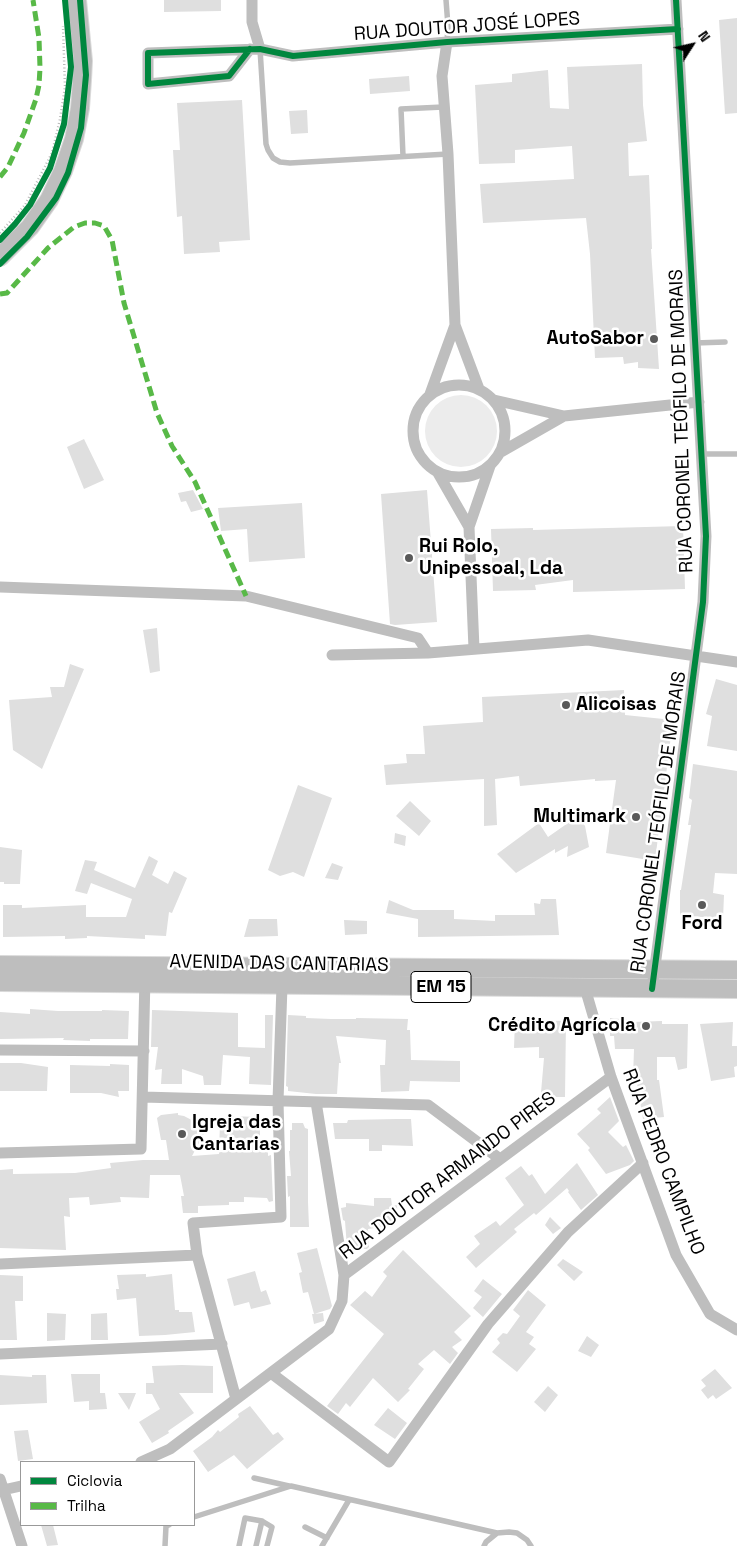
<!DOCTYPE html>
<meta charset="utf-8">
<style>
body{margin:0}
#map{position:relative;width:737px;height:1546px;overflow:hidden;background:#fff;font-family:"Space Grotesk",sans-serif}
canvas{display:block}
.legend{position:absolute;left:20px;top:1461px;width:175px;height:65px;box-sizing:border-box;background:#fff;border:1px solid #999;margin:0;padding:6px 9px;list-style:none;font-size:15px;color:#000}
.legend li{display:flex;align-items:center;gap:10px;height:25px}
.legend b{width:25px;border:1px solid #999}
.north{position:absolute;left:667px;top:20px;width:50px;height:50px;-webkit-text-stroke:4px #fff;paint-order:stroke;rotate:55deg;font-size:14px;font-weight:700;line-height:20px;text-align:center;color:#000}
.north::after{content:'';display:block;margin:auto;width:18px;height:22px;background:#000;clip-path:polygon(50% 0,100% 100%,50% 72%,0 100%)}
</style>
<div id="map">
<canvas width="737" height="1546"></canvas>
<ul class="legend">
<li><b style="height:6px;background:#00873e"></b>Ciclovia</li>
<li><b style="height:6px;background:#58b947"></b>Trilha</li>
</ul>
<div class="north">N</div>
</div>
<script>
const g = document.querySelector('canvas').getContext('2d');
g.lineJoin = 'round';
function fill(path, color) { g.fillStyle = color; g.fill(path, 'evenodd'); }
const toPath = rows => new Path2D(rows.map(r => 'M' + r).join(''));
function trace(path, color, width, dash) { g.strokeStyle = color; g.lineWidth = width; g.lineCap = dash ? 'butt' : 'round'; g.setLineDash(dash || []); g.stroke(path); }
function label(font, color, halo, rows, align = 'center') {
  g.font = font + ' "Space Grotesk",sans-serif'; g.lineWidth = 5; g.setLineDash([]); g.textBaseline = 'middle'; g.strokeStyle = halo; g.fillStyle = color; for (const [text, x, y, turn = 0] of rows) {
    g.save(); g.translate(x, y); g.rotate((+turn || 0) * Math.PI / 180); g.textAlign = isNaN(turn) ? turn : align; if (halo) g.strokeText(text, 0, 0); g.fillText(text, 0, 0); g.restore();
  }
}
const green = toPath([
 '425 431a36 36 0 1 1 72 0a36 36 0 1 1-72 0Z',
 [424,975,570,976,570,978,537,981,424,980]
]);
const building = toPath([
 [164,0,221,0,221,11,164,12],
 [737,18,737,113,725,114,719,20],
 [642,64,643,105,647,141,628,143,629,176,649,175,652,249,651,249,659,369,638,368,638,362,624,364,623,357,595,358,590,254,586,218,483,223,480,184,574,179,572,146,515,150,515,163,479,164,475,85,512,82,512,74,548,70,550,108,569,109,567,67],
 [409,76,410,91,370,94,369,79],
 [242,100,250,240,219,242,220,252,184,254,182,216,177,217,173,150,180,150,177,103],
 [307,110,308,133,291,134,289,111],
 [84,439,104,480,84,489,67,447],
 [193,490,203,509,191,512,186,501,181,502,178,493],
 [427,490,437,622,395,625,390,624,381,494],
 [302,503,305,558,249,562,247,529,221,531,218,508],
 [683,526,685,589,573,592,573,580,535,585,536,590,493,591,491,529,533,528,533,530],
 [157,628,160,671,150,673,143,630],
 [70,664,84,669,42,769,13,750,9,700,52,697,50,687,64,687],
 [716,679,737,685,737,751,707,746,712,716,706,714],
 [624,690,625,715,673,720,655,861,606,853,616,780,595,781,595,779,520,786,519,776,495,779,497,825,484,826,484,779,386,785,384,765,407,763,406,754,425,754,423,726,483,722,482,697],
 [693,764,737,771,737,874,715,873,713,893,724,895,723,919,680,915,680,890,681,890,691,825,688,825,692,800,689,798],
 [298,785,332,798,304,877,293,872,280,876,268,870],
 [410,801,431,821,419,836,396,816],
 [578,816,585,826,589,847,567,857,568,846,555,853,555,849,516,873,497,854,539,823,548,837],
 [395,833,406,836,405,846,394,843],
 [0,847,22,850,20,884,4,884,4,882,0,882],
 [149,856,158,861,152,875,168,884,174,871,187,878,172,913,169,912,166,936,145,935,145,939,87,936,87,938,65,939,65,936,3,937,3,905,22,905,22,908,86,905,86,917,126,917,132,899,91,883,87,894,75,891,85,860,97,862,94,870,135,888],
 [332,863,343,867,338,880,325,878],
 [541,899,556,899,559,935,418,937,418,919,386,913,389,900,413,910,454,910,454,919,495,921,495,915,535,915,534,903,540,904],
 [249,919,277,919,278,936,244,937],
 [344,920,367,921,367,934,345,935],
 [30,1009,58,1011,102,1011,102,1010,129,1011,128,1039,90,1039,90,1041,63,1040,64,1038,0,1039,0,1012,30,1014],
 [152,1010,238,1013,238,1047,265,1048,265,1015,273,1015,271,1085,249,1084,250,1057,223,1055,221,1085,204,1085,203,1076,182,1069,182,1084,161,1084,162,1069,155,1070,158,1047,151,1047],
 [288,1015,306,1016,306,1018,331,1019,356,1019,356,1018,408,1019,407,1030,410,1030,411,1060,460,1061,460,1082,410,1081,409,1091,381,1092,380,1065,385,1065,386,1040,336,1036,341,1063,339,1063,337,1094,316,1094,288,1091,288,1087,286,1086],
 [610,1018,632,1020,632,1022,662,1021,662,1024,688,1024,687,1068,678,1070,675,1057,657,1057,657,1080,659,1080,664,1117,643,1119,636,1078,633,1078,634,1049,615,1049,614,1036,610,1036],
 [515,1020,566,1021,565,1097,553,1097,553,1105,540,1104,544,1058,539,1058,539,1047,514,1048],
 [733,1022,732,1046,737,1046,737,1066,734,1067,735,1077,711,1081,700,1024],
 [0,1063,21,1063,48,1067,47,1091,0,1091],
 [110,1064,129,1065,129,1091,118,1091,119,1097,101,1093,70,1093,70,1065,110,1066],
 [610,1097,619,1121,608,1132,623,1147,626,1145,634,1161,630,1165,606,1174,588,1150,590,1148,577,1134,601,1113,597,1109],
 [178,1113,178,1115,184,1116,207,1128,192,1156,219,1154,220,1122,227,1122,227,1116,260,1117,260,1150,268,1149,268,1156,271,1155,273,1201,269,1202,267,1198,244,1197,244,1202,229,1202,229,1205,198,1206,198,1213,183,1213,181,1196,184,1196,180,1175,150,1175,149,1198,120,1197,121,1202,90,1205,89,1197,69,1198,70,1217,64,1216,66,1250,0,1248,0,1170,13,1169,13,1174,75,1173,111,1168,110,1163,143,1160,169,1160,166,1140,161,1140,157,1118,161,1115],
 [397,1119,411,1119,413,1146,382,1145,382,1151,369,1151,369,1139,335,1139,333,1123,347,1123,348,1120],
 [292,1123,303,1123,305,1128,308,1129,308,1202,309,1227,290,1227,290,1196,288,1197,287,1176,291,1176,289,1151,290,1151,290,1130,292,1130],
 [577,1163,598,1195,581,1210,568,1192,569,1191,567,1188,536,1215,534,1213,514,1229,517,1232,476,1268,466,1257,480,1244,474,1236,496,1221,500,1226,524,1205,505,1178,521,1166,529,1176,532,1174,545,1194],
 [374,1198,391,1198,392,1206,397,1205,398,1222,388,1223,388,1226,368,1229,369,1247,367,1249,347,1248,345,1221,343,1220,341,1208,346,1207,346,1203,374,1206],
 [550,1217,561,1228,553,1234,545,1225],
 [317,1248,332,1306,330,1309,314,1314,308,1292,303,1293,299,1273,302,1272,297,1253],
 [403,1250,471,1316,454,1332,462,1340,452,1347,458,1353,450,1364,434,1350,418,1364,424,1369,408,1389,410,1390,398,1402,373,1378,350,1407,346,1403,338,1414,327,1406,384,1334,350,1305,365,1291,372,1297,387,1276,383,1272],
 [563,1259,583,1272,574,1281,557,1265],
 [255,1271,261,1292,266,1290,271,1304,251,1309,249,1302,234,1306,227,1279],
 [146,1274,146,1277,172,1274,175,1310,179,1310,179,1312,192,1312,195,1332,165,1335,139,1336,136,1298,117,1300,116,1289,119,1289,117,1275],
 [0,1275,23,1276,23,1301,15,1301,17,1340,0,1340],
 [483,1279,502,1294,483,1317,473,1308,482,1297,474,1291],
 [528,1290,546,1305,526,1332,534,1337,529,1344,536,1349,517,1372,492,1352,500,1343,497,1339,503,1333,507,1334,520,1316,513,1310],
 [47,1313,66,1314,65,1340,47,1341],
 [107,1313,108,1340,91,1340,91,1314],
 [323,1313,324,1321,314,1324,312,1314],
 [587,1336,599,1345,591,1357,578,1351],
 [182,1365,213,1366,213,1393,179,1393,194,1413,168,1431,169,1433,152,1443,139,1422,160,1409,152,1394,146,1394,146,1383,154,1383,152,1366],
 [715,1369,732,1388,716,1399,713,1395,708,1399,701,1390,706,1386,701,1380],
 [71,1374,100,1374,100,1393,105,1393,107,1409,89,1410,89,1401,74,1402],
 [0,1375,32,1377,32,1375,46,1375,47,1403,0,1405],
 [548,1386,558,1395,545,1412,534,1402],
 [118,1393,136,1393,129,1410],
 [250,1406,273,1435,278,1432,284,1439,247,1469,234,1455,208,1472,193,1451,212,1437,218,1430,220,1432,239,1417,238,1414],
 [388,1408,407,1423,395,1439,374,1425],
 [28,1430,33,1459,18,1461,14,1431],
 [41,1525,53,1525,58,1545,47,1546]
]);
const path = toPath([
 [0,233,25,205,52,153,60,119,65,87,63,26]
]);
const service = toPath([
 [446,0,448,26,447,42],
 [260,49,266,144,268,150,273,158,280,162,290,163,448,154],
 [403,156,401,109,443,107],
 [695,343,725,342],
 [701,454,737,454],
 [254,1478,289,1486],
 [194,1517,291,1486,497,1533],
 [305,1527,327,1538],
 [165,1546,166,1526,169,1525],
 [239,1546,245,1518,262,1521,272,1527,267,1546],
 [256,1546,262,1521],
 [322,1546,349,1500],
 [484,1546,486,1542,497,1533,509,1532,517,1533,527,1540,531,1546]
]);
const minor = toPath([
 [252,0,252,22,260,49],
 [447,42,442,76,448,154,455,325,479,389],
 [250,49,229,76,148,84,148,53,260,49,293,56,447,42,678,29],
 '413 431a46 46 0 1 1 92 0a46 46 0 1 1-92 0Z',
 [430,394,455,325],
 [494,400,564,416,699,402],
 [501,452,564,416],
 [438,473,469,527],
 [0,587,246,596,418,638,428,653],
 [474,649,469,527,490,466],
 [332,655,428,653,588,640,737,662],
 [585,988,611,1077,676,1255,710,1314,737,1330],
 [652,989,703,602,706,536,676,0],
 [0,1050,144,1051],
 [143,1097,428,1105,500,1159],
 [316,1102,344,1275],
 [0,1153,141,1149,145,977],
 [0,1264,197,1255],
 [0,1354,222,1344],
 [271,1373,389,1462,488,1324,568,1232,643,1163],
 [236,1399,197,1255,193,1223,281,1217,278,1101,282,986],
 [141,1462,170,1449,329,1329,342,1301,344,1275,611,1077],
 [0,1479,22,1546],
 [3,1490,21,1486]
]);
const primary = toPath([
 [0,257,30,227,49,200,63,171,74,139,80,108,82,80,83,61,77,0],
 [0,965,737,970],
 [0,982,737,989]
]);
const quiet = toPath([
 [0,177,8,167,24,133,36,99,39,85,40,68,39,38,33,0],
 [0,294,7,293,48,248,74,227,85,223,95,223,104,226,112,240,124,303,157,413,172,446,195,482,246,596]
]);
const cycleway = toPath([
 [250,49,229,76,148,84,148,53,260,49,293,56,447,42,678,29],
 [0,240,15,224,30,205,50,168,64,124,71,67,65,0],
 [0,264,27,237,56,198,68,173,81,128,86,75,80,0],
 [652,989,703,602,706,536,676,0]
]);
const markers = [
 [654,339,5,"#595959"],
 [409,558,5,"#595959"],
 [566,705,5,"#595959"],
 [636,817,5,"#595959"],
 [702,905,5,"#595959"],
 [646,1026,5,"#595959"],
 [182,1134,5,"#595959"]
];
const shields = [
 [441,987,60]
];
const shieldNames = [
 ["EM 15",441,987]
];
const streetNames = [
 ["RUA DOUTOR JOSÉ LOPES",467,27,-4],
 ["RUA CORONEL TEÓFILO DE MORAIS",682,421,-92],
 ["RUA CORONEL TEÓFILO DE MORAIS",659,822,-82],
 ["AVENIDA DAS CANTARIAS",279,964,1],
 ["RUA PEDRO CAMPILHO",663,1162,69],
 ["RUA DOUTOR ARMANDO PIRES",448,1176,-37]
];
const poiNames = [
 ["AutoSabor",644,339],
 ["Rui Rolo,",419,547,"left"],
 ["Unipessoal, Lda",419,569,"left"],
 ["Alicoisas",576,705,"left"],
 ["Multimark",626,817],
 ["Ford",702,924,"center"],
 ["Crédito Agrícola",636,1026],
 ["Igreja das",192,1123,"left"],
 ["Cantarias",192,1145,"left"]
];
fill(green, '#ececec');
fill(building, '#dfdfdf');
trace(primary, '#dbdbdb', 20);
trace(path, '#b9b9b9', 2.5, [1, 2.5]);
trace(service, '#bebebe', 5.5);
trace(minor, '#bebebe', 11);
trace(primary, '#bebebe', 18);
trace(quiet, '#58b947', 5, [10, 5]);
trace(cycleway, '#00873e', 6);
for (const [x, y, r, color] of markers) { const dot = new Path2D(); dot.arc(x, y, r, 0, 2 * Math.PI); g.fillStyle = color; g.fill(dot); trace(dot, '#fff', 2); }
for (const [x, y, w] of shields) { const box = new Path2D(); box.roundRect(x - w / 2, y - 15.5, w, 31, 4); g.fillStyle = '#fff'; g.fill(box); trace(box, '#000', 1); }
label('bold 18px', '#000', null, shieldNames);
label('19px', '#000', '#fff', streetNames);
label('bold 19px', '#000', '#fff', poiNames, 'right');
</script>
